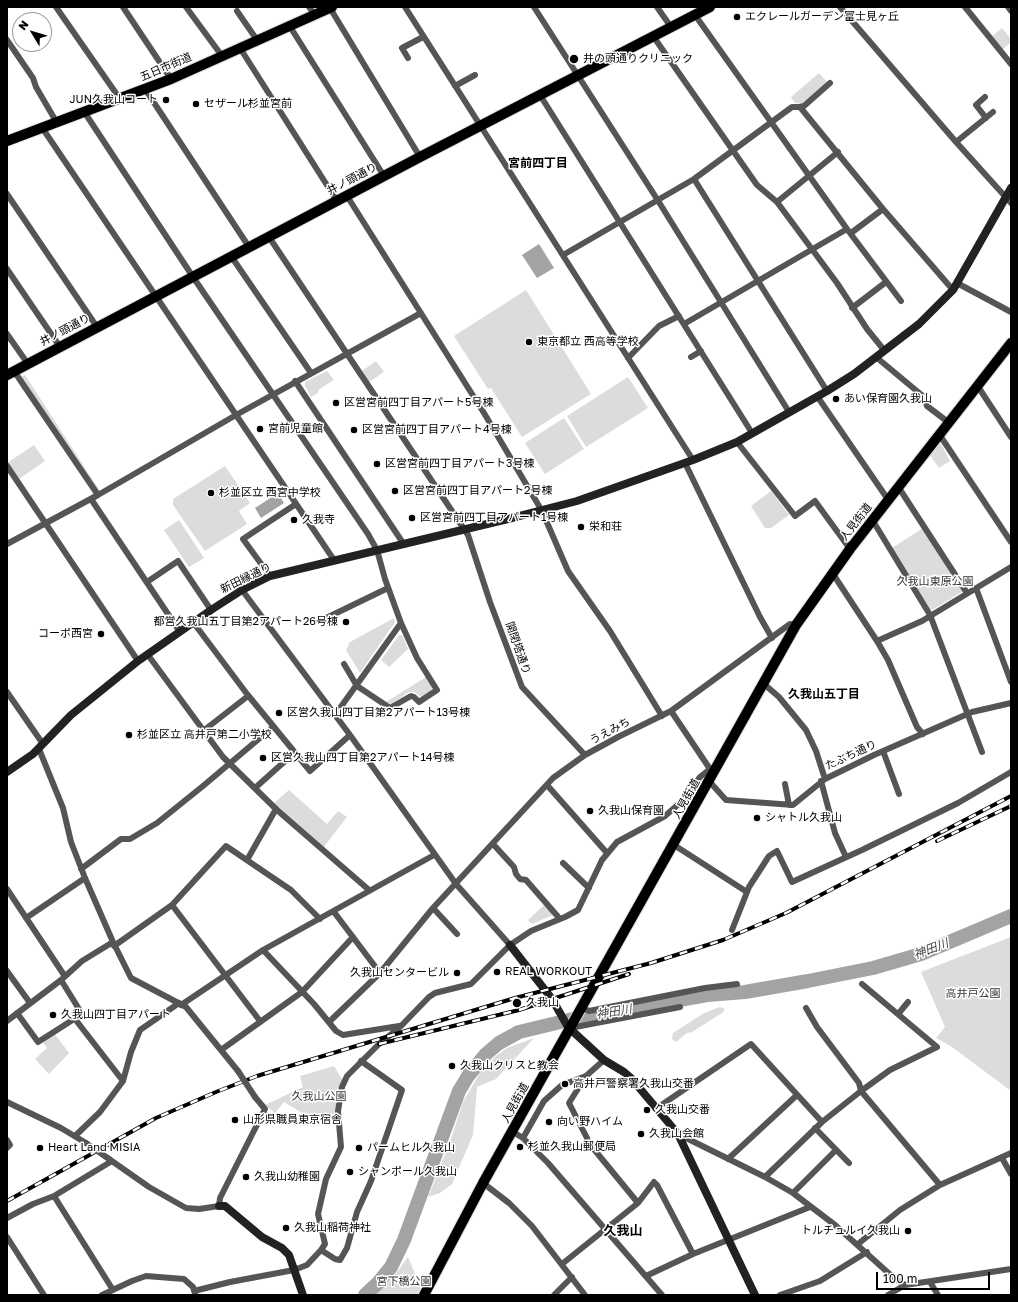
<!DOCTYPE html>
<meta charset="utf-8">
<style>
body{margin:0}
#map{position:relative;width:1018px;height:1302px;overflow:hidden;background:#fff;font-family:"Golos Text",sans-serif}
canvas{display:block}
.frame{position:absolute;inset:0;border:8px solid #000;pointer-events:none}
.north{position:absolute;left:12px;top:12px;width:40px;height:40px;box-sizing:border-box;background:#fff;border:1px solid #999;border-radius:50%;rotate:308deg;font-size:11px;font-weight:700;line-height:16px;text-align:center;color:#000}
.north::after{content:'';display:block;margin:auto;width:14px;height:18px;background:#000;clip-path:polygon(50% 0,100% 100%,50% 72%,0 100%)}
.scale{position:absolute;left:876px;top:1272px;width:114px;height:18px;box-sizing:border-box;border:2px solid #000;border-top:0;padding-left:5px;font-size:12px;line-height:14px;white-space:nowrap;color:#000;-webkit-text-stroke:3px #fff;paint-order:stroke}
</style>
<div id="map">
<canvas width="1018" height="1302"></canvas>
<div class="frame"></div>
<div class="north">N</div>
<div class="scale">100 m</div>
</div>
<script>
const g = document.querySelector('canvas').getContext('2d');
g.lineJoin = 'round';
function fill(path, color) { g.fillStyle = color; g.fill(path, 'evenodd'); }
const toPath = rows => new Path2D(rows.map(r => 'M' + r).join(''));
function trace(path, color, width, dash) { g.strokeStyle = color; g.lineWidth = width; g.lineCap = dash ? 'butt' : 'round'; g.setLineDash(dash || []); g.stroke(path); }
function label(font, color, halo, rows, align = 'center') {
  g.font = font + ' "Golos Text","Noto Sans JP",sans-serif'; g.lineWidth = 3; g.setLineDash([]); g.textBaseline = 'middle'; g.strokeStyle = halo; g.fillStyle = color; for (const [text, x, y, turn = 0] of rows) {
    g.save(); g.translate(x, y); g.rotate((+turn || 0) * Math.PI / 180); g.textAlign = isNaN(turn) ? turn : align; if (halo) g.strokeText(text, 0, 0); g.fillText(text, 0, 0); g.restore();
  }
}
const green = toPath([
 [1002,28,1011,39,1011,42,1002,50,991,37],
 [819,73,827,82,802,104,795,103,791,97],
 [526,290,591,394,522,437,491,388,488,389,454,336],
 [376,361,384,372,369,382,362,371],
 [327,371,334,380,318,390,319,392,311,397,305,386,305,382],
 [25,375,100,491,98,492,21,377],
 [628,377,648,408,586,447,567,416],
 [564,418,584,449,545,474,525,443],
 [937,443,941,444,950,461,939,468,929,454],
 [34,445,45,461,19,479,7,463],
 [225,466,250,503,239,511,247,524,205,551,173,505,173,499],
 [771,491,789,515,771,528,765,528,751,506],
 [179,520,204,558,189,567,164,530],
 [923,528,962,589,962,592,932,610,928,609,892,548],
 [394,618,395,622,360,673,346,650,350,642],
 [399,635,402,635,408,649,389,667,381,660],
 [426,677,432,687,431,691,421,697,414,692,409,692,391,704,386,702],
 [289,790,327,824,338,811,347,817,323,848,273,804],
 [544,905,553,915,532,924,528,920],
 [1011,937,1011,1091,952,1047,936,1038,945,1027,921,972],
 [720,1007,725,1009,722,1013,692,1032,687,1033,676,1042,672,1039,673,1033,704,1013],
 [54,1033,69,1053,49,1074,35,1059,47,1048,42,1041],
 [534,1038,496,1079,477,1087,473,1135,452,1184,440,1193,428,1197,451,1139,463,1102,481,1071,496,1056,507,1048],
 [334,1066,343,1081,336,1115,324,1114,318,1123,284,1102,275,1113,265,1105,303,1087,300,1076],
 [408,1257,414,1271,418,1285,421,1288,417,1295,375,1295,391,1280]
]);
const water = toPath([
 [539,244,554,268,537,278,522,255],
 [278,493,284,503,261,518,255,508]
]);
const river = toPath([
 [365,1295,378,1283,391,1267,404,1240,459,1091,468,1076,486,1054,499,1043,519,1032,569,1020,707,995,745,992,808,981,873,968,921,954,1011,916]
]);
const street = toPath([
 [56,7,120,99],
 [123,7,171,79],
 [186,7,222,56],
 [309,7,315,15],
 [405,7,693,460],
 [534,7,657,199,789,412],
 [657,7,671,27],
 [840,7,956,142,1011,203],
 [965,7,1011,64],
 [1008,7,1011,11],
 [330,8,420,157],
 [237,11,257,40],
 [695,15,847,229,901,301],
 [289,25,384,176],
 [653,36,757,185,777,202,837,283,867,329,884,350],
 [7,40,33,78,36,87,57,123],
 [240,48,337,201],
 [408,58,402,48,423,37],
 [455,86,475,75],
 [145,89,249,247],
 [540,95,752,433],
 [985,97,976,105,986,118],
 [800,107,804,106,830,83],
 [85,113,193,277,368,534,377,550,385,579,401,623,417,658,437,690,419,702,414,697,411,696,390,708,357,686,344,664],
 [43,129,334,560],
 [956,142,993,112],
 [694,179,827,391],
 [7,194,97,327],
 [347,196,484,413,542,511,568,571,610,631,662,716],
 [777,202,838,152],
 [851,233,883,209],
 [269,237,468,535,490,602,522,687,585,755],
 [563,255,694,179,792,107,800,107,883,209,953,290],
 [231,256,311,373],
 [7,269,60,347],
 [957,283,1011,312],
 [852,308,886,282],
 [684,324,847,229],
 [7,334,28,364],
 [691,357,701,351],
 [876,357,924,397,927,406,948,422],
 [628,358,659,326,679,316],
 [14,371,98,495],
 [295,381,403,543],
 [977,385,1011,437],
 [817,396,889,501],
 [939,434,1011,542],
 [737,442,795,516,815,501,850,549],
 [685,463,760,617,772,638],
 [7,466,138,661],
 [899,488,967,593],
 [91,499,180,632],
 [873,521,930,615,982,752],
 [7,544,98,495,236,415,421,313],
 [833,574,877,641,888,660,917,727,923,734],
 [270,576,243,539,296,504],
 [147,582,178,561,211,610],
 [976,588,1011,682],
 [242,590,350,735,456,884,510,945],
 [322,620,388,588],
 [193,622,247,694,310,771,350,735],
 [877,641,922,621,1011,567],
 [148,655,223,757,277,810,369,890],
 [764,684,779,697,806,730,816,751,825,779],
 [7,692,43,744],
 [671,711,710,769],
 [335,715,401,623],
 [203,731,248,696],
 [39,749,63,808,71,842,85,878,113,942,131,978,186,1007,238,1071],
 [883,751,899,794],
 [709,781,726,800,793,805,825,779,874,755,972,712,1011,703],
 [821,781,835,833,846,857],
 [785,784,789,805],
 [547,785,607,853],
 [255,788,294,753],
 [493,844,514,867,516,874,520,879,526,880,560,919],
 [674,845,747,892],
 [247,860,276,809],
 [563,863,589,888],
 [81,869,121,839,130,839,157,823,203,786,273,727],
 [7,889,64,975],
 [172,905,260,1021],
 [433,908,457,934],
 [334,912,380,973],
 [26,918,85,878],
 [732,930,749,887,769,856,777,851,792,882,862,850,958,803,1011,772],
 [114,946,172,905,226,846,291,890,320,919],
 [263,950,314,1004,336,1031,343,1035,399,1026],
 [7,971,30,1003],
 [181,1005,263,950,434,855],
 [582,1008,589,1011,705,988,737,984],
 [806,1008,817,1027,859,1083,861,1091,890,1070,937,1047,862,984],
 [17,1013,38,1042,82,1014,61,980],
 [899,1013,908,1002],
 [75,1019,123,1081],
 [7,1021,61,980,82,961,113,942],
 [329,1022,380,973,433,908,553,778,585,755,618,737,671,711,790,624,796,625],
 [570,1028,680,1007],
 [221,1050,302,992,353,937],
 [604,1060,586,1076,569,1103,587,1138,588,1142,638,1203],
 [7,1102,61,1128,86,1143],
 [657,1108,751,1044,822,1122],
 [815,1128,849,1163],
 [513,1132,523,1138,548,1163,662,1295],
 [678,1134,765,1177,793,1193,835,1225,894,1278,905,1285,1011,1269],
 [75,1136,100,1112,123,1081,131,1052,140,1030,179,1003],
 [523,1138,544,1101,562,1085,586,1076],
 [7,1140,10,1145,7,1148],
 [1002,1158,1011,1174],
 [109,1159,149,1187,186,1208,199,1209,219,1206,220,1198,265,1109,255,1097],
 [728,1159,797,1095],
 [765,1177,822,1122,861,1091,940,1185],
 [483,1183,509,1203,532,1226,585,1295],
 [793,1193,836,1150],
 [54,1196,113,1290],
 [7,1218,33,1204,54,1196,112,1161],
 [7,1237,44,1295],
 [858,1244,900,1210,940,1185,1011,1153],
 [321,1250,335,1259,340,1260,347,1248,357,1212,371,1181,402,1090,361,1061],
 [562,1264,638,1203,654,1182,657,1185,693,1254],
 [646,1276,693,1254,810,1207],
 [930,1282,938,1295],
 [194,1291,230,1282,294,1270,307,1265,321,1250,325,1244,318,1214,326,1179,341,1147,338,1111,342,1087,347,1076,378,1045,401,1026,429,997,435,993,471,984,510,945,531,931,565,917,578,910,602,860,617,842,665,816,681,802,700,777,710,769,716,768],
 [102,1295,132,1281,146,1276,184,1279,193,1287,195,1293],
 [554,1295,572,1277],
 [780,1295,820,1281,867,1252],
 [888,1295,905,1285]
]);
const secondary = toPath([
 [7,772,33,754,71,715,138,661,211,610,242,590,270,576,508,519,577,501,693,460,737,442,827,391,854,374,919,324,953,290,1011,188],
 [510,945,552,999,568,1027,604,1060,624,1072,631,1078,678,1134,755,1295],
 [219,1206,225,1206,262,1237,282,1248,289,1255,303,1295]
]);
const primary = toPath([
 [7,141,171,79,332,7],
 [7,375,420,157,710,7],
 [424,1295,483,1183,796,625,850,549,1011,343]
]);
const rail = toPath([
 [937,841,1011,806],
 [379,1044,519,1010,629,974],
 [7,1201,156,1118,216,1092,257,1076,515,998,651,963,723,940,786,913,1011,796]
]);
const streetBridge = toPath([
 [238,1071,255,1097],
 [86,1143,109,1159]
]);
const markers = [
 [737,17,4,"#000"],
 [574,59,5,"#000"],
 [166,100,4,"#000"],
 [196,104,4,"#000"],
 [529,342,4,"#000"],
 [836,399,4,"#000"],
 [336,403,4,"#000"],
 [260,429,4,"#000"],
 [354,430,4,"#000"],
 [377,464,4,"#000"],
 [395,491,4,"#000"],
 [211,493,4,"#000"],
 [412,518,4,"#000"],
 [294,520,4,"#000"],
 [581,527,4,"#000"],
 [346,622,4,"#000"],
 [101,634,4,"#000"],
 [279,713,4,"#000"],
 [129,735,4,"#000"],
 [263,758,4,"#000"],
 [590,811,4,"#000"],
 [757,818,4,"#000"],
 [497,972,4,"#000"],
 [457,973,4,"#000"],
 [517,1003,5,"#000"],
 [53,1015,4,"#000"],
 [452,1066,4,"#000"],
 [565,1084,4,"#000"],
 [647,1110,4,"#000"],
 [235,1120,4,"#000"],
 [549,1122,4,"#000"],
 [641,1134,4,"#000"],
 [520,1147,4,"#000"],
 [40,1148,4,"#000"],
 [359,1148,4,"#000"],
 [350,1172,4,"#000"],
 [246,1177,4,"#000"],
 [286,1228,4,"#000"],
 [908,1231,4,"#000"]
];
const poiNames = [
 ["エクレールガーデン富士見ヶ丘",745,17],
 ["井の頭通りクリニック",583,59],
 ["JUN久我山コート",158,100,"right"],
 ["セザール杉並宮前",204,104],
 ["東京都立 西高等学校",537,342],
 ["あい保育園久我山",844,399],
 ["区営宮前四丁目アパート5号棟",344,403],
 ["宮前児童館",268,429],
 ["区営宮前四丁目アパート4号棟",362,430],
 ["区営宮前四丁目アパート3号棟",385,464],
 ["区営宮前四丁目アパート2号棟",403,491],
 ["杉並区立 西宮中学校",219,493],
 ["区営宮前四丁目アパート1号棟",420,518],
 ["久我寺",302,520],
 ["栄和荘",589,527],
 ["都営久我山五丁目第2アパート26号棟",338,622,"right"],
 ["コーポ西宮",93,634,"right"],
 ["区営久我山四丁目第2アパート13号棟",287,713],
 ["杉並区立 高井戸第二小学校",137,735],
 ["区営久我山四丁目第2アパート14号棟",271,758],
 ["久我山保育園",598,811],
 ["シャトル久我山",765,818],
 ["REAL WORKOUT",505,972],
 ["久我山センタービル",449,973,"right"],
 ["久我山",526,1003],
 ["久我山四丁目アパート",61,1015],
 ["久我山クリスと教会",460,1066],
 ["高井戸警察署久我山交番",573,1084],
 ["久我山交番",655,1110],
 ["山形県職員東京宿舎",243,1120],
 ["向い野ハイム",557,1122],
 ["久我山会館",649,1134],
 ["杉並久我山郵便局",528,1147],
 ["Heart Land MISIA",48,1148],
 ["パームヒル久我山",367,1148],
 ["シャンポール久我山",358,1172],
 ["久我山幼稚園",254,1177],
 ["久我山稲荷神社",294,1228],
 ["トルチュルイ久我山",900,1231,"right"]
];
const streetNames = [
 ["五日市街道",166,67,-23],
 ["井ノ頭通り",352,179,-28],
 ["井ノ頭通り",65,330,-28],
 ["人見街道",856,522,-52],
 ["新田縁通り",246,578,-26],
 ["開閉塔通り",518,648,71],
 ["うえみち",610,731,-28],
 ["たぶち通り",851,755,-25],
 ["人見街道",686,799,-61],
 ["人見街道",515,1103,-61]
];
const parkNames = [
 ["久我山東原公園",935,582],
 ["高井戸公園",973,994],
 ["久我山公園",319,1097],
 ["宮下橋公園",404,1282]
];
const neighbourhoodNames = [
 ["宮前四丁目",538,163],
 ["久我山五丁目",824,694]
];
const waterNames = [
 ["神田川",931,949,-21],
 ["神田川",614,1012,-10]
];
const quarterNames = [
 ["久我山",623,1231]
];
fill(green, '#dcdcdc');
fill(water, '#a3a3a3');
trace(river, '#a3a3a3', 14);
trace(primary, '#dbdbdb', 12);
trace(street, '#555', 6);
trace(secondary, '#222', 8);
trace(primary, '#000', 10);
trace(rail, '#000', 4);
trace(rail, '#fff', 2.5, [8]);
trace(streetBridge, '#555', 6);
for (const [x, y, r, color] of markers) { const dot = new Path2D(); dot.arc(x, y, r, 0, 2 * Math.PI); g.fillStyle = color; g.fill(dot); trace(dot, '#fff', 1.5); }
label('11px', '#000', '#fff', poiNames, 'left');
label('11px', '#000', '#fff', streetNames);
label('11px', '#333', '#fff', parkNames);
label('bold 12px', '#000', '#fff', neighbourhoodNames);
label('italic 12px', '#444', '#fff', waterNames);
label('bold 13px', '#000', '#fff', quarterNames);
</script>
